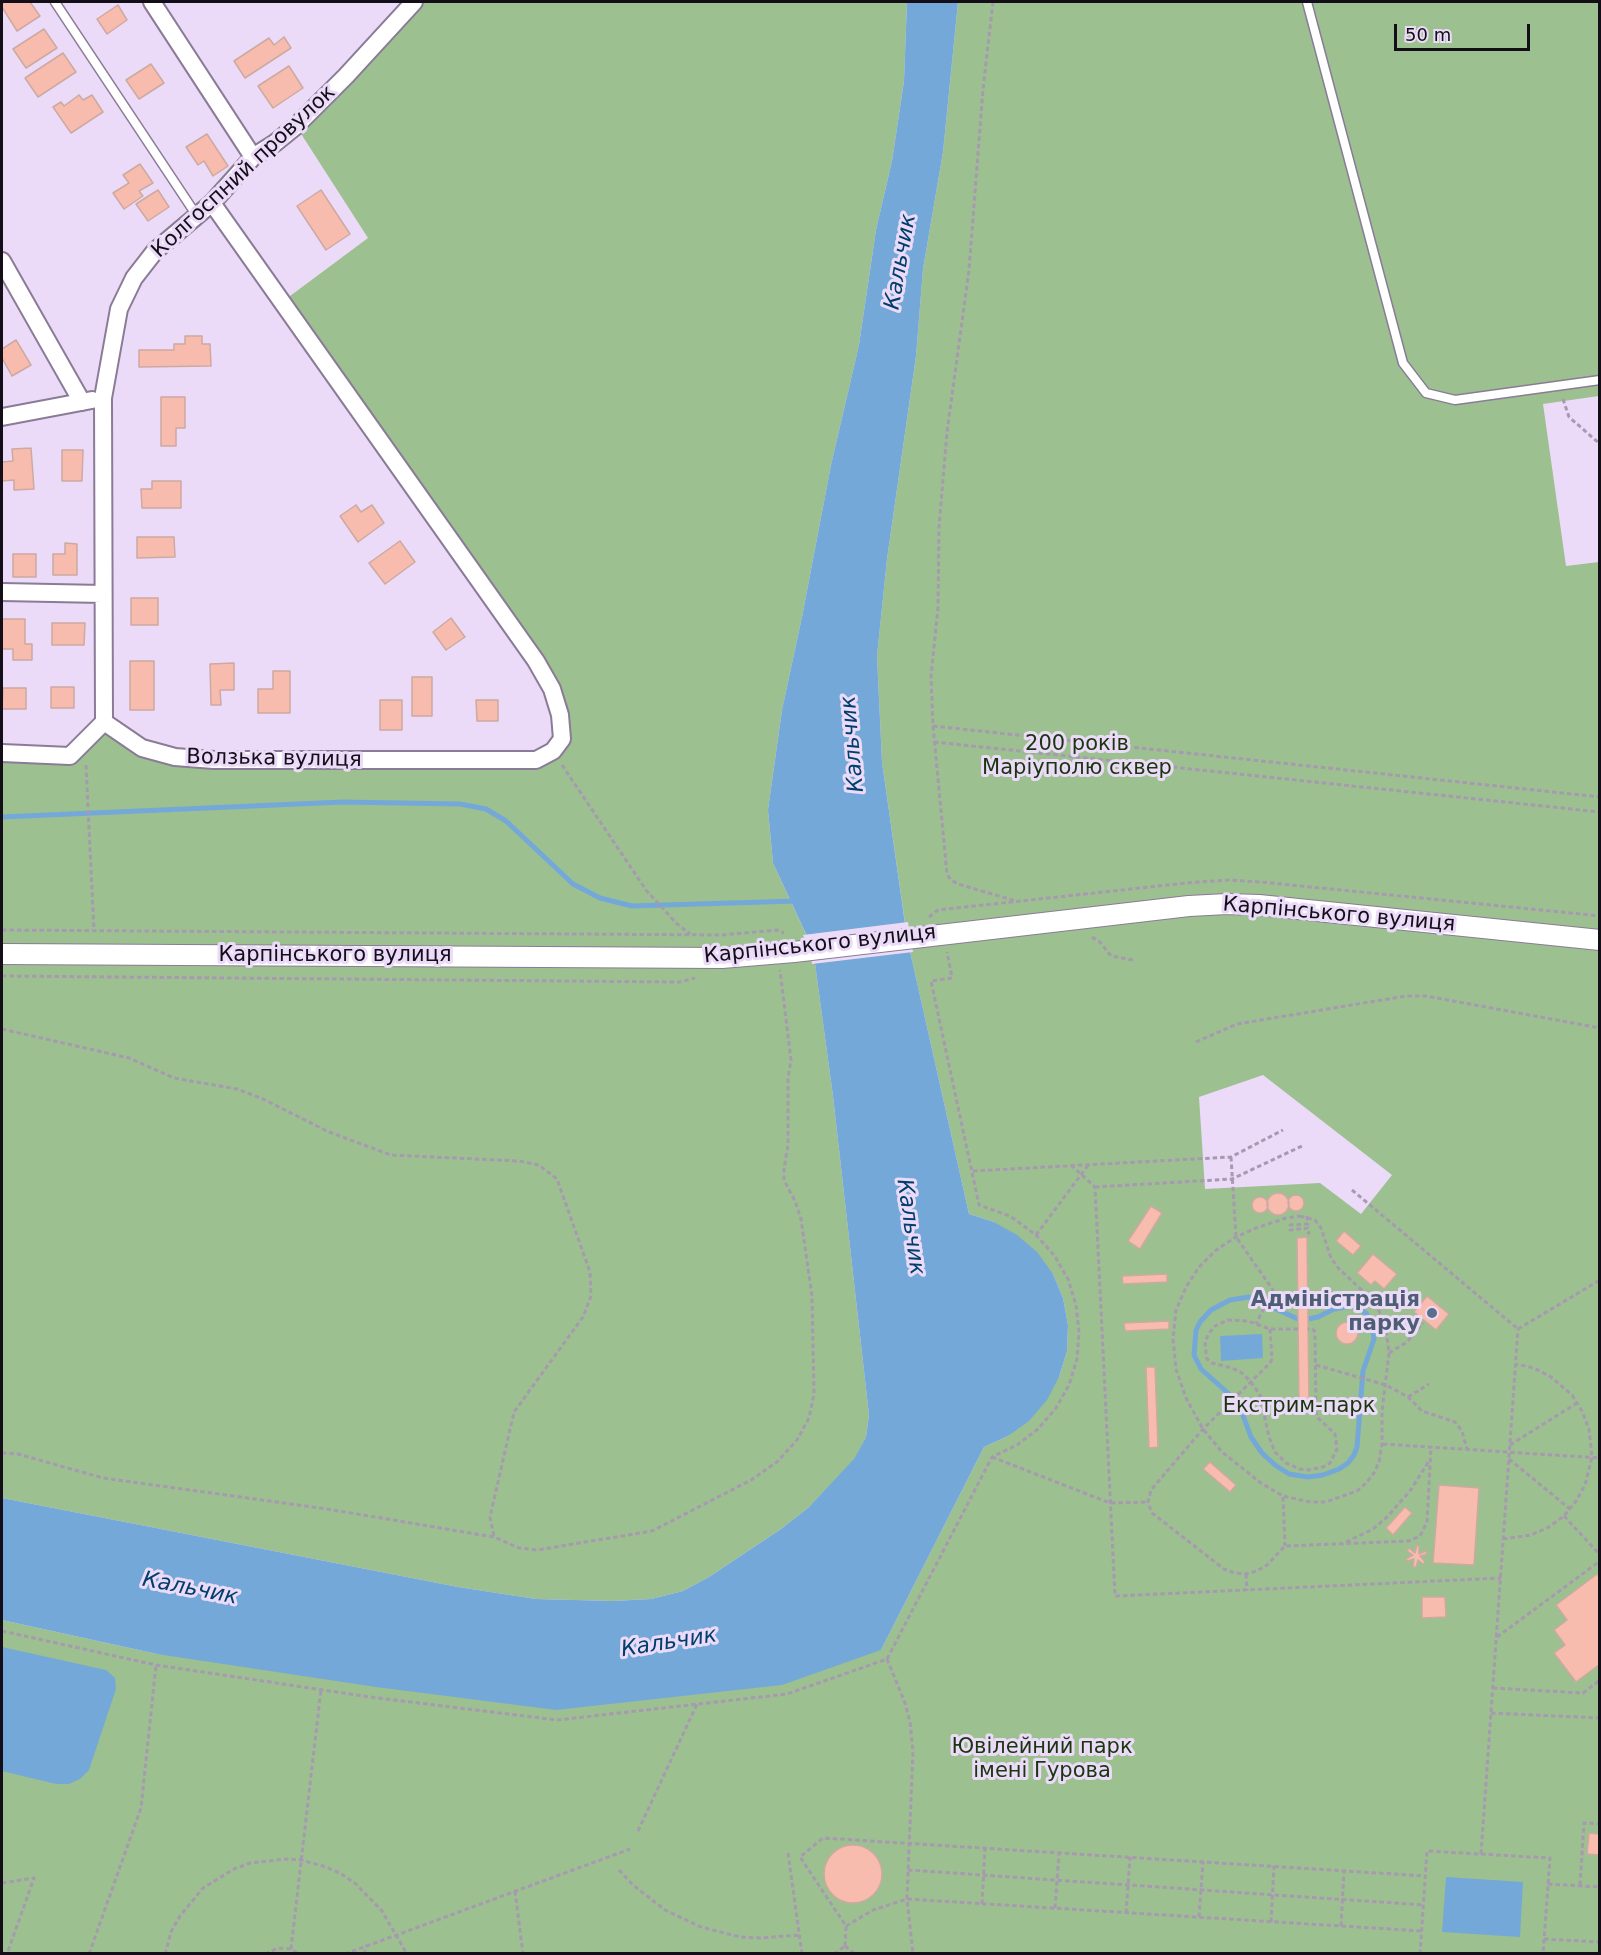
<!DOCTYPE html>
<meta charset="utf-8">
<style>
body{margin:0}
#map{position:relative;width:1601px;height:1955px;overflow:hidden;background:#ebdbf8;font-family:"DejaVu Sans",sans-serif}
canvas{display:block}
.frame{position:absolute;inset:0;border:3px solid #130e18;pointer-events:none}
.scale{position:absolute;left:1394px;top:24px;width:136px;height:27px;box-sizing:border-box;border:3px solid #130e18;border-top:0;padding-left:8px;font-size:18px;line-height:21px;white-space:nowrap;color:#130e18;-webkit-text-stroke:4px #ebdbf8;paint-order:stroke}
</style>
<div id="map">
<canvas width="1601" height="1955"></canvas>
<div class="frame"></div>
<div class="scale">50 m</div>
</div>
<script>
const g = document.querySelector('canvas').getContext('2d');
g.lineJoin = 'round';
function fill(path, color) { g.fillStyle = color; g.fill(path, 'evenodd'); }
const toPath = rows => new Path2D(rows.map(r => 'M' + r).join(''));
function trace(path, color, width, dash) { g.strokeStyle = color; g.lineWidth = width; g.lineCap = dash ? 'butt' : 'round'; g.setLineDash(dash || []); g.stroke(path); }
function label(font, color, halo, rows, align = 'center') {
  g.font = font + ' "DejaVu Sans",sans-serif'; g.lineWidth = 6; g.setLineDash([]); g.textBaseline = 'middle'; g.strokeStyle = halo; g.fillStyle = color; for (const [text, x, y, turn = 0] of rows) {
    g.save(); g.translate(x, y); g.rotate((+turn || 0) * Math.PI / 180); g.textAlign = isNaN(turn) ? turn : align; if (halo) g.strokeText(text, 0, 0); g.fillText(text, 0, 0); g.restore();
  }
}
const green = toPath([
 [414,2,907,2,904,81,892,161,876,230,859,345,831,465,802,617,782,710,768,810,773,863,810,943,756,949,2,947,2,753,69,756,104,722,175,757,535,760,562,739,552,689,282,302,368,238,296,126],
 [958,2,1599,2,1599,396,1543,404,1566,566,1599,562,1599,940,1259,905,906,930,882,762,877,656,887,559,916,356,923,269,943,152],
 [1228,913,1258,914,1599,949,1599,1953,2,1954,2,1620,157,1654,881,1650,984,1447,1008,1436,1059,1377,1067,1351,1068,1325,1063,1298,1053,1274,994,1222,969,1214,909,947,1190,915],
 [1263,1075,1392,1175,1361,1214,1320,1183,1205,1189,1199,1097],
 [814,956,833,1096,869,1415,866,1437,854,1460,808,1508,781,1529,709,1577,683,1591,651,1599,613,1601,536,1599,458,1587,2,1498,2,962]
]);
const water = toPath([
 [907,2,958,2,943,152,923,269,916,356,887,559,877,656,882,762,907,938,969,1214,994,1222,1017,1235,1037,1252,1053,1274,1063,1298,1068,1325,1067,1351,1059,1377,1047,1400,1029,1421,1008,1436,984,1447,881,1650,782,1685,556,1710,376,1687,157,1654,2,1620,2,1498,458,1587,536,1599,613,1601,651,1599,683,1591,709,1577,781,1529,808,1508,854,1459,866,1437,869,1415,833,1096,813,949,773,863,768,810,782,710,802,617,831,465,859,345,876,230,892,161,904,81],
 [1262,1334,1263,1358,1221,1361,1220,1336],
 [2,1647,106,1670,115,1678,116,1689,89,1770,80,1779,69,1784,56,1784,2,1771],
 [1446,1877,1523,1882,1520,1937,1442,1932]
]);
const pier = toPath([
 [908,922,913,952,812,964,810,950,803,935]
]);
const stream = toPath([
 [2,817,343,802,460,804,486,809,506,821,573,884,600,898,632,906,797,901],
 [1298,1319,1249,1297,1230,1300,1211,1310,1200,1322,1196,1330,1194,1355,1201,1369,1238,1402,1251,1437,1262,1453,1275,1465,1289,1474,1308,1477,1323,1475,1339,1469,1348,1463,1354,1455,1357,1447,1363,1371,1374,1339,1372,1323,1366,1313,1352,1306,1334,1309,1318,1317,1308,1319]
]);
const building = toPath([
 [5,2,30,2,40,16,17,31,2,7,2,4,5,2],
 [118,5,127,20,107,34,97,19,118,5],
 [44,29,57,48,26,68,13,49,44,29],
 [284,37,291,48,245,78,234,61,269,38,274,45,284,37],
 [63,53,76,72,38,97,25,78,63,53],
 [151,64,164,83,139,99,126,80,151,64],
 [289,66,303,88,273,108,258,86,289,66],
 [79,95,83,100,92,95,103,112,71,133,53,107,61,102,64,106,79,95],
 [207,134,228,166,213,176,204,161,198,165,186,147,207,134],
 [140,164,153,183,139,191,143,196,124,209,113,193,129,183,123,175,140,164],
 [158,190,169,207,148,221,136,204,158,190],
 [321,190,350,234,326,250,297,206,321,190],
 [185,336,202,336,202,344,210,344,211,366,139,367,139,350,174,350,174,344,185,344,185,336],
 [16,340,31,365,12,376,2,358,2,349,16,340],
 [161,397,185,397,185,428,176,428,176,446,161,446,161,397],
 [31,448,34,489,14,490,14,480,2,481,2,462,13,461,12,449,31,448],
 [62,450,83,450,82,481,62,481,62,450],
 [152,481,181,481,181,508,142,508,141,489,152,489,152,481],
 [356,505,361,512,372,505,384,523,358,542,340,516,356,505],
 [137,537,174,537,175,557,137,558,137,537],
 [400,541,415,562,385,584,369,563,400,541],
 [65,543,77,544,77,575,53,575,53,554,65,554,65,543],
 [13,554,36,554,36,577,13,577,13,554],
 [131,598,158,598,158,625,131,625,131,598],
 [451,618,465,637,446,650,433,632,451,618],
 [2,619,25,619,25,644,32,644,32,660,13,660,13,649,2,649,2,619],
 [52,623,85,623,84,645,52,645,52,623],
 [130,661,154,661,154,710,130,710,130,661],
 [234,663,234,690,220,690,221,705,211,705,210,664,234,663],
 [273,671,290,671,290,713,258,713,258,689,273,689,273,671],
 [412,677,432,677,432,716,412,716,412,677],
 [51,687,74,687,74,708,51,708,51,687],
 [3,688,26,688,26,709,2,709,3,688],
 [380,700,402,700,402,730,380,730,380,700],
 [476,700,498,700,498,721,477,721,476,700],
 '1267 1204a11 11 0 1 1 22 0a11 11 0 1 1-22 0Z',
 '1288 1203a8 8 0 1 1 16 0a8 8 0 1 1-16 0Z',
 '1252 1205a8 8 0 1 1 16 0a8 8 0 1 1-16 0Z',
 [1151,1206,1162,1213,1140,1249,1128,1241,1151,1206],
 [1344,1231,1361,1246,1353,1255,1336,1241,1344,1231],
 [1307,1237,1309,1403,1299,1403,1297,1238,1307,1237],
 [1373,1254,1397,1274,1384,1289,1375,1281,1371,1285,1357,1273,1373,1254],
 [1167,1274,1167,1282,1123,1284,1122,1276,1167,1274],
 [1427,1296,1449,1314,1436,1330,1414,1312,1427,1296],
 [1169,1321,1169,1329,1125,1331,1124,1323,1169,1321],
 '1336 1333a11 11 0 1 1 22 0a11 11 0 1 1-22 0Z',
 [1146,1367,1155,1367,1158,1447,1149,1448,1146,1367],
 [1210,1462,1236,1485,1230,1492,1203,1469,1210,1462],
 [1439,1485,1479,1488,1474,1565,1433,1563,1439,1485],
 [1405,1507,1412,1513,1393,1535,1386,1528,1405,1507],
 [1417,1545,1419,1546,1419,1554,1426,1551,1427,1554,1420,1556,1425,1562,1423,1564,1418,1560,1416,1567,1413,1567,1414,1559,1407,1561,1406,1559,1413,1555,1407,1551,1409,1548,1415,1553,1417,1545],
 [1597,1574,1600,1577,1600,1664,1576,1682,1554,1653,1565,1645,1554,1630,1567,1620,1556,1605,1597,1574],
 [1422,1597,1445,1597,1446,1617,1422,1618,1422,1597],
 [1589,1833,1600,1834,1600,1855,1587,1854,1589,1833],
 '824 1874a29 29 0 1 1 58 0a29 29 0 1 1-58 0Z'
]);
const path = toPath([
 [993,2,983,89,969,270,947,432,939,527,938,608,931,676,933,726,947,874,951,880,958,884,1016,901],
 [1563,399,1569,417,1600,444],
 [933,726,1600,797],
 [934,742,1600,812],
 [86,765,94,931],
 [562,765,646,890,676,923,690,934],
 [929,917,938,910,1186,883,1229,880,1261,882,1600,916],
 [2,930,721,935,777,930,784,933],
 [1092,937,1100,942,1111,956,1133,960],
 [2,976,680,982,695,978],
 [2,1029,129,1058,174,1078,237,1089,263,1099,329,1132,391,1155,519,1161,539,1165,557,1179,590,1272,591,1296,583,1317,514,1412,490,1517,494,1537],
 [1196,1042,1237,1024,1406,996,1426,996,1600,1028],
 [1231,1157,1236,1237,1273,1290,1256,1324],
 [1071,1165,1095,1187,1115,1596,1501,1578],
 [973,1171,1231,1157,1283,1130],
 [1095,1187,1232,1179,1302,1146],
 [1352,1190,1518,1329],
 [1300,1216,1315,1220,1321,1228,1331,1258,1339,1269,1366,1294,1379,1311,1386,1330,1389,1353,1382,1411,1382,1444,1379,1462,1374,1473,1366,1483,1357,1491,1326,1502,1310,1502,1283,1496,1261,1483,1222,1452,1203,1429,1186,1398,1176,1369,1173,1339,1176,1310,1186,1287,1199,1267,1216,1250,1236,1237,1256,1228,1286,1218,1300,1216],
 [1307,1216,1308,1224,1290,1225,1290,1230,1308,1228,1309,1233,1307,1233],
 [1036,1235,1089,1164],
 [1270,1329,1272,1359,1270,1363,1203,1429,1151,1490,1148,1502,1152,1513,1224,1569,1235,1573,1246,1574,1257,1571,1267,1565,1285,1546,1409,1541,1420,1536,1427,1522,1431,1447],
 [1298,1329,1270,1329,1248,1321,1228,1320,1215,1326,1209,1333,1205,1342,1206,1353,1207,1359,1212,1363,1232,1368,1242,1373,1251,1382,1260,1395,1269,1437,1275,1452,1286,1463,1300,1469,1308,1470,1323,1467,1330,1463,1337,1449,1335,1434,1318,1418,1316,1412,1315,1333,1314,1330,1308,1329],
 [1518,1329,1600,1280],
 [1389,1353,1407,1342,1423,1323],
 [1316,1365,1386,1385,1408,1397,1422,1411,1455,1422,1462,1431,1467,1449],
 [1408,1397,1429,1384],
 [1383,1444,1600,1458],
 [1510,1445,1577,1403],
 [2,1453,18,1454,103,1478,327,1509,494,1537,519,1548,537,1550,652,1531,751,1480,777,1462,797,1440,809,1418,814,1394,812,1296,801,1219,795,1201,784,1180,784,1169,788,1145,788,1078,791,1060,780,970],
 [992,1457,1110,1503,1148,1502],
 [1509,1459,1570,1509],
 [1283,1497,1285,1546],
 [1564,1516,1600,1555],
 [1503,1539,1531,1535,1549,1527,1564,1516,1576,1501,1585,1485,1592,1457,1589,1429,1582,1411,1572,1395,1551,1377,1534,1368,1516,1364],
 [1346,1542,1373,1529,1386,1518,1410,1491,1429,1461],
 [1246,1574,1247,1590],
 [2,1631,156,1665,370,1697,557,1720,787,1694,887,1659,992,1457,1017,1445,1038,1429,1056,1408,1069,1385,1077,1359,1079,1332,1076,1305,1068,1279,1054,1255,1036,1235,1010,1216,979,1205,931,981,952,978,947,952],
 [1497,1637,1600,1561],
 [887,1659,905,1703,910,1722,913,1751,907,1899,913,1954],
 [1493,1688,1583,1693,1600,1680],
 [1491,1713,1600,1718],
 [638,1831,697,1704],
 [788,1853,802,1954],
 [1481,1854,1518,1329],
 [619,1870,633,1885,665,1910,701,1927,740,1937,760,1938,800,1935],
 [908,1870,1423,1905],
 [2,1883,34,1878,7,1954],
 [1548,1884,1600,1887],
 [1580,1885,1584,1823,1600,1824],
 [515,1891,523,1954],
 [982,1904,985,1848],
 [1055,1908,1059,1853],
 [1126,1913,1130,1857],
 [1199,1917,1203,1862],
 [1271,1922,1274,1866],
 [846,1926,873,1910,907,1899,1422,1931],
 [1341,1926,1344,1871],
 [1544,1939,1600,1942],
 [845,1946,846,1926,800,1857,823,1838,1425,1876],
 [845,1946,855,1954],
 [291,1949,321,1689],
 [89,1954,141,1808,156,1665],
 [165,1954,171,1932,180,1916,203,1888,234,1869,250,1863,286,1859,301,1860,323,1866,340,1873,356,1884,382,1911,407,1954],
 [265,1954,278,1948,291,1949,299,1954],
 [345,1954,630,1849],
 [364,1954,367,1945],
 [834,1954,845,1946],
 [1420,1954,1427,1851,1550,1858,1543,1954]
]);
const service = toPath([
 [55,2,197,216],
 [1307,2,1403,363,1426,393,1455,400,1600,380]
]);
const minor = toPath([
 [152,2,253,157],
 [2,261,82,402],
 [2,417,92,400],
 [2,592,103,594],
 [104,722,142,748,175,757,214,760,536,760,553,751,562,739,560,715,552,689,536,661,212,203],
 [104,722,103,398,119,309,134,278,155,251,212,203,253,157,275,143,296,126,346,76,414,2],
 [2,753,70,756,104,722]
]);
const tertiary = toPath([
 [2,954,722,958,794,952,1189,906,1227,904,1259,905,1600,940]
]);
const markers = [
 [1432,1313,6,"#5c6f8a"]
];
const streetNames = [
 ["Колгоспний провулок",244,172,-43],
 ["Волзька вулиця",274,759,1],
 ["Карпінського вулиця",1339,915,5],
 ["Карпінського вулиця",820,945,-6],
 ["Карпінського вулиця",335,956]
];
const parkNames = [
 ["200 років",1077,745],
 ["Маріуполю сквер",1077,769],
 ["Екстрим-парк",1299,1407],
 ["Ювілейний парк",1042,1748],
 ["імені Гурова",1042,1772]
];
const serviceNames = [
 ["Адміністрація",1420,1301],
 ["парку",1420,1325]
];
const waterNames = [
 ["Кальчик",901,262,-80],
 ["Кальчик",853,744,-95],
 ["Кальчик",910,1227,82],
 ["Кальчик",190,1589,11],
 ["Кальчик",669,1643,-9]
];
fill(green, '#9dc090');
fill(water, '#74a8d9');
fill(pier, '#ebdbf8');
trace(stream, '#74a8d9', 5);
fill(building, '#f8bcaf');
trace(building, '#cda9a1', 1.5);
trace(service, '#8a7b96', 11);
trace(minor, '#8a7b96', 20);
trace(tertiary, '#8a7b96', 22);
trace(path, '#a699b0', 3, [4.5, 3]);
trace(service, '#fff', 8);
trace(minor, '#fff', 16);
trace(tertiary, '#fff', 20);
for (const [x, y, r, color] of markers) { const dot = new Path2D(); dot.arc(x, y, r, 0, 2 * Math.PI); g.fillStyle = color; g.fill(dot); trace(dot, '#ebdbf8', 2); }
label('21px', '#130e18', '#ebdbf8', streetNames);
label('21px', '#1a360e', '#ebdbf8', parkNames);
label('bold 21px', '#4e5e75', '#ebdbf8', serviceNames, 'right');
label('italic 22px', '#003f6c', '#ebdbf8', waterNames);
</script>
